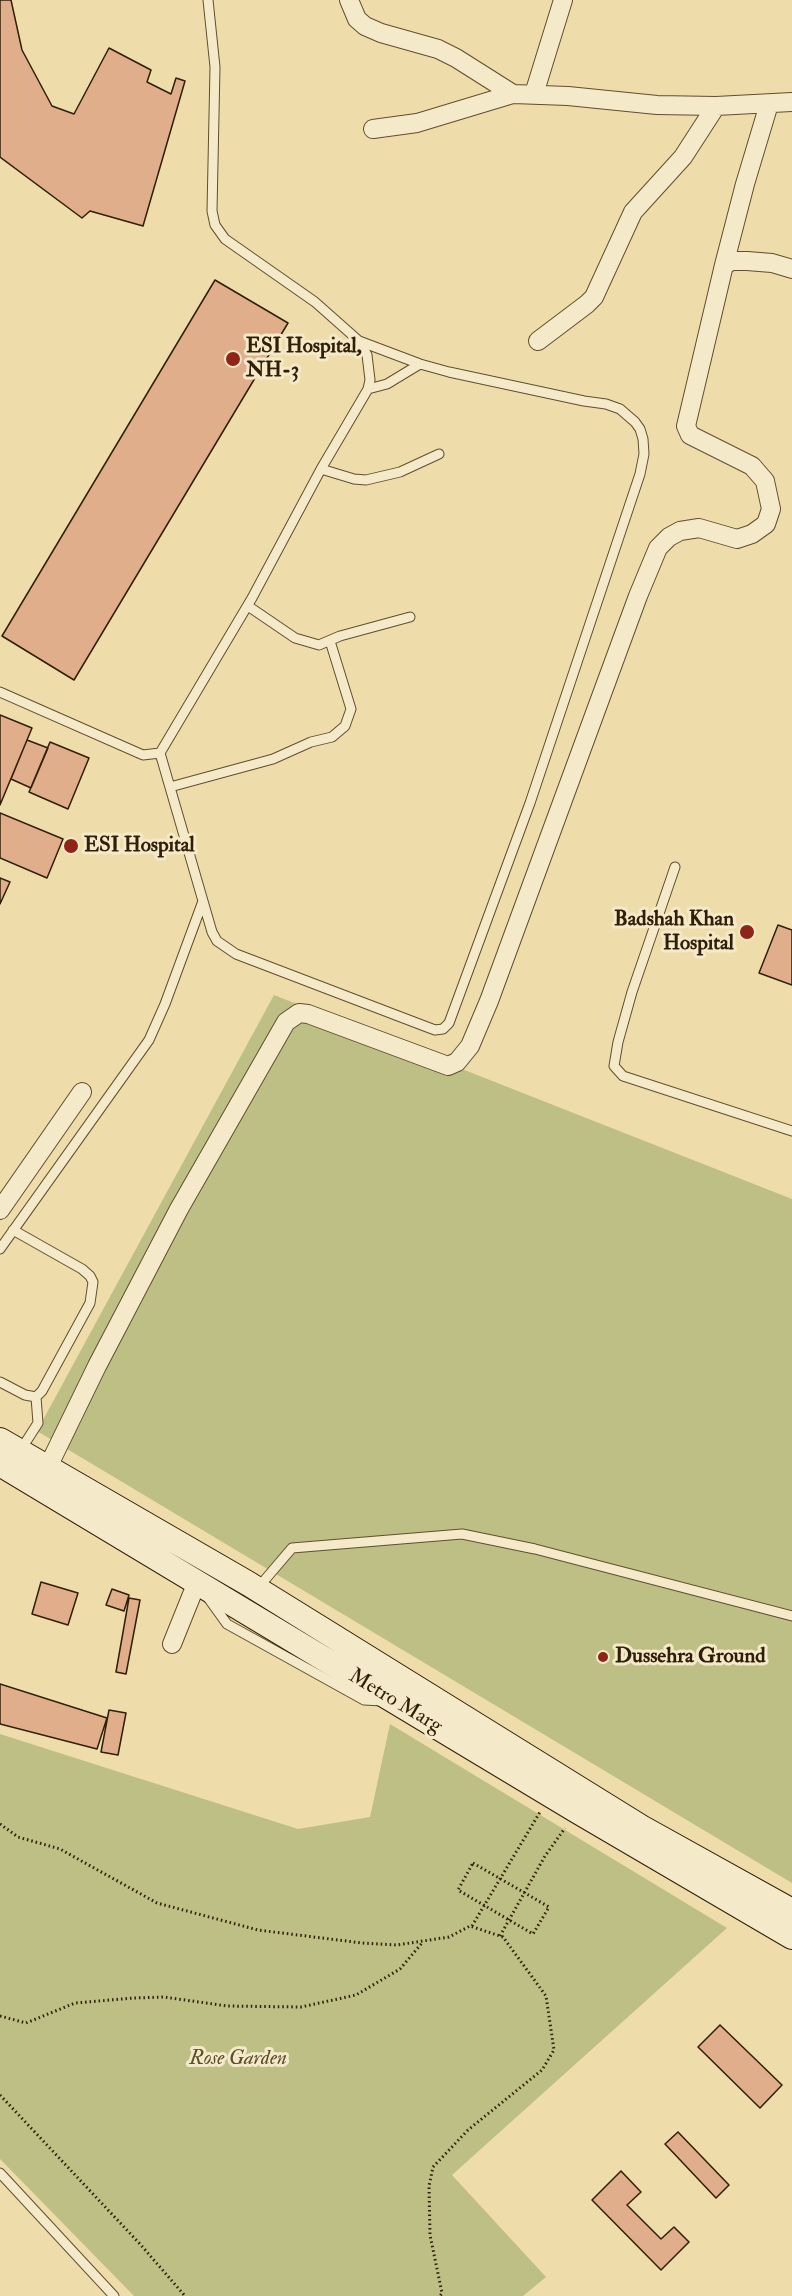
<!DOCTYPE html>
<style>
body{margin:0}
canvas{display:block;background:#eda}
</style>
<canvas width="792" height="2296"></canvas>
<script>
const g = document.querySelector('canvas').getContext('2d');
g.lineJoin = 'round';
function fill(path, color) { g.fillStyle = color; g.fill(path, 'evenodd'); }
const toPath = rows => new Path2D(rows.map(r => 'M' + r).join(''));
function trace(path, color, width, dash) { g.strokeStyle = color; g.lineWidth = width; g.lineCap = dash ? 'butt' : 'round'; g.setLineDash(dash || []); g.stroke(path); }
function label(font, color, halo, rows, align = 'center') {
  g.font = font + ' "IM FELL Double Pica",serif'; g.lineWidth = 6; g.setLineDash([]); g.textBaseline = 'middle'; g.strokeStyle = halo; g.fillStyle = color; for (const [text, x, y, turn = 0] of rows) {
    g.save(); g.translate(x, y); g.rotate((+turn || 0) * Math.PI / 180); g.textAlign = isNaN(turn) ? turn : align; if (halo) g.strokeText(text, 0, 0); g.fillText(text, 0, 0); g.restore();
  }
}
const green = toPath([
 [274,995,792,1199,792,1883,37,1431],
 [390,1724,727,1928,452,2175,546,2277,523,2296,134,2296,0,2159,0,1734,298,1829,370,1817]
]);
const building = toPath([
 [0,0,11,0,22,50,52,106,74,114,109,48,151,70,147,82,171,94,176,78,185,81,143,226,90,211,82,218,0,157,0,0],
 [215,280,288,323,74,680,2,636,215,280],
 [0,715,32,728,0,805,0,715],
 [27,740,48,748,31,788,11,779,27,740],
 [50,742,89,758,68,809,29,792,50,742],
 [0,813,63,839,47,878,0,858,0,813],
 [0,878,10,882,0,904,0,878],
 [778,925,792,930,792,985,759,973,778,925],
 [41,1582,78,1593,68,1625,32,1614,41,1582],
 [112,1589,129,1595,124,1611,106,1605,112,1589],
 [129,1598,140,1600,126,1674,116,1672,129,1598],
 [0,1684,107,1718,97,1749,0,1724,0,1684],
 [109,1710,126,1713,118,1755,101,1752,109,1710],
 [720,2025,782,2085,760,2108,698,2047,720,2025],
 [678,2132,729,2185,716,2198,665,2144,678,2132],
 [621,2171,641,2192,627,2205,661,2239,674,2227,689,2242,661,2270,592,2200,621,2171]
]);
const path = toPath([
 [0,1824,18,1837,60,1849,157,1903,258,1930,362,1943,397,1945,449,1937,470,1926,503,1937,546,1996,554,2050,542,2070,468,2130,433,2167,429,2186,430,2235,442,2293,440,2296],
 [473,1863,549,1907,533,1934,458,1890,473,1863],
 [472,1926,540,1812],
 [500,1936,545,1856,565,1828],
 [0,2016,26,2023,75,2003,134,1998,164,1997,227,2006,301,2007,356,1995,400,1969,422,1943],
 [0,2095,140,2244,185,2296]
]);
const lane = toPath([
 [368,389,387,384,420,364],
 [321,469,354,479,366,480,400,472,439,454],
 [248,606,295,638,319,645,340,636,410,617],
 [0,692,143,755,160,753,252,598,321,469,368,389,370,380,367,355,359,341,315,302,225,239,215,225,212,211,215,67,208,0],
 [160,753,212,932,217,941,236,954,427,1027,435,1030,443,1029,449,1023,530,803,640,474,644,454,643,439,640,429,635,422,620,409,606,404,584,401,449,372,420,364,359,341],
 [170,787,273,759,311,742,332,737,345,726,351,709,330,641],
 [675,867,632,992,618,1042,614,1066,623,1076,792,1131],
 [13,1230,82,1269,90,1276,93,1282,90,1303,42,1391,36,1397,38,1423,20,1451],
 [0,1249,149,1040,165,1004,203,901],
 [0,1382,25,1395,36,1397],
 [257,1589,292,1548,462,1534,535,1549,792,1616],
 [209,1599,227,1624,364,1700,382,1701],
 [0,2173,114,2296]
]);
const street = toPath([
 [349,0,357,19,365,26,381,33,438,49,456,58,513,94],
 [534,94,563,0],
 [373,129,417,123,513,94,568,96,657,105,716,106,792,102],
 [724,265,745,184,769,104],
 [538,341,587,304,594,297,633,212,683,157,716,106],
 [0,1210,82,1092],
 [47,1469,97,1366,179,1209,286,1022,299,1013,308,1014,448,1066,457,1062,470,1046,489,1001,638,596,658,548,669,537,680,531,699,528,737,539,752,534,766,524,771,509,765,481,752,466,690,435,686,426,724,265,732,261,747,261,772,263,792,269],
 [172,1644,197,1582]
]);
const secondary = toPath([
 [0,1440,249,1584,641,1827,792,1911],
 [0,1464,577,1811,792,1937]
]);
const markers = [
 [233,359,8,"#8f2418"],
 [71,846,8,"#8f2418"],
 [747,932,8,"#8f2418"],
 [603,1657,6,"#8f2418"]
];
const poiNames = [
 ["ESI Hospital,",246,347],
 ["NH-3",246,371],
 ["ESI Hospital",84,846],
 ["Badshah Khan",734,920,"right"],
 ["Hospital",734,944,"right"],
 ["Dussehra Ground",615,1657]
];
const streetNames = [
 ["Metro Marg",395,1702,31]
];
const parkNames = [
 ["Rose Garden",238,2059]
];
fill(green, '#bebf85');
fill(building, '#e1ae8b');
trace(building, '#301e06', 1.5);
trace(lane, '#604e2f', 11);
trace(street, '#604e2f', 20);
trace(secondary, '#301e06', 26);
trace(path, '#301e06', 3, [1.5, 3]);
trace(lane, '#f4e9c8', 9);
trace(street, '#f4e9c8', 18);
trace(secondary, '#f4e9c8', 24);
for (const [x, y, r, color] of markers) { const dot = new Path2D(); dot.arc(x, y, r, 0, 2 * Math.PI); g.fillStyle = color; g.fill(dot); trace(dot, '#f4e9c8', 2); }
label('bold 21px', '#301e06', '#f4e9c8', poiNames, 'left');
label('21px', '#301e06', '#f4e9c8', streetNames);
label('italic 21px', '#5b4e2c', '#f4e9c8', parkNames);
</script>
